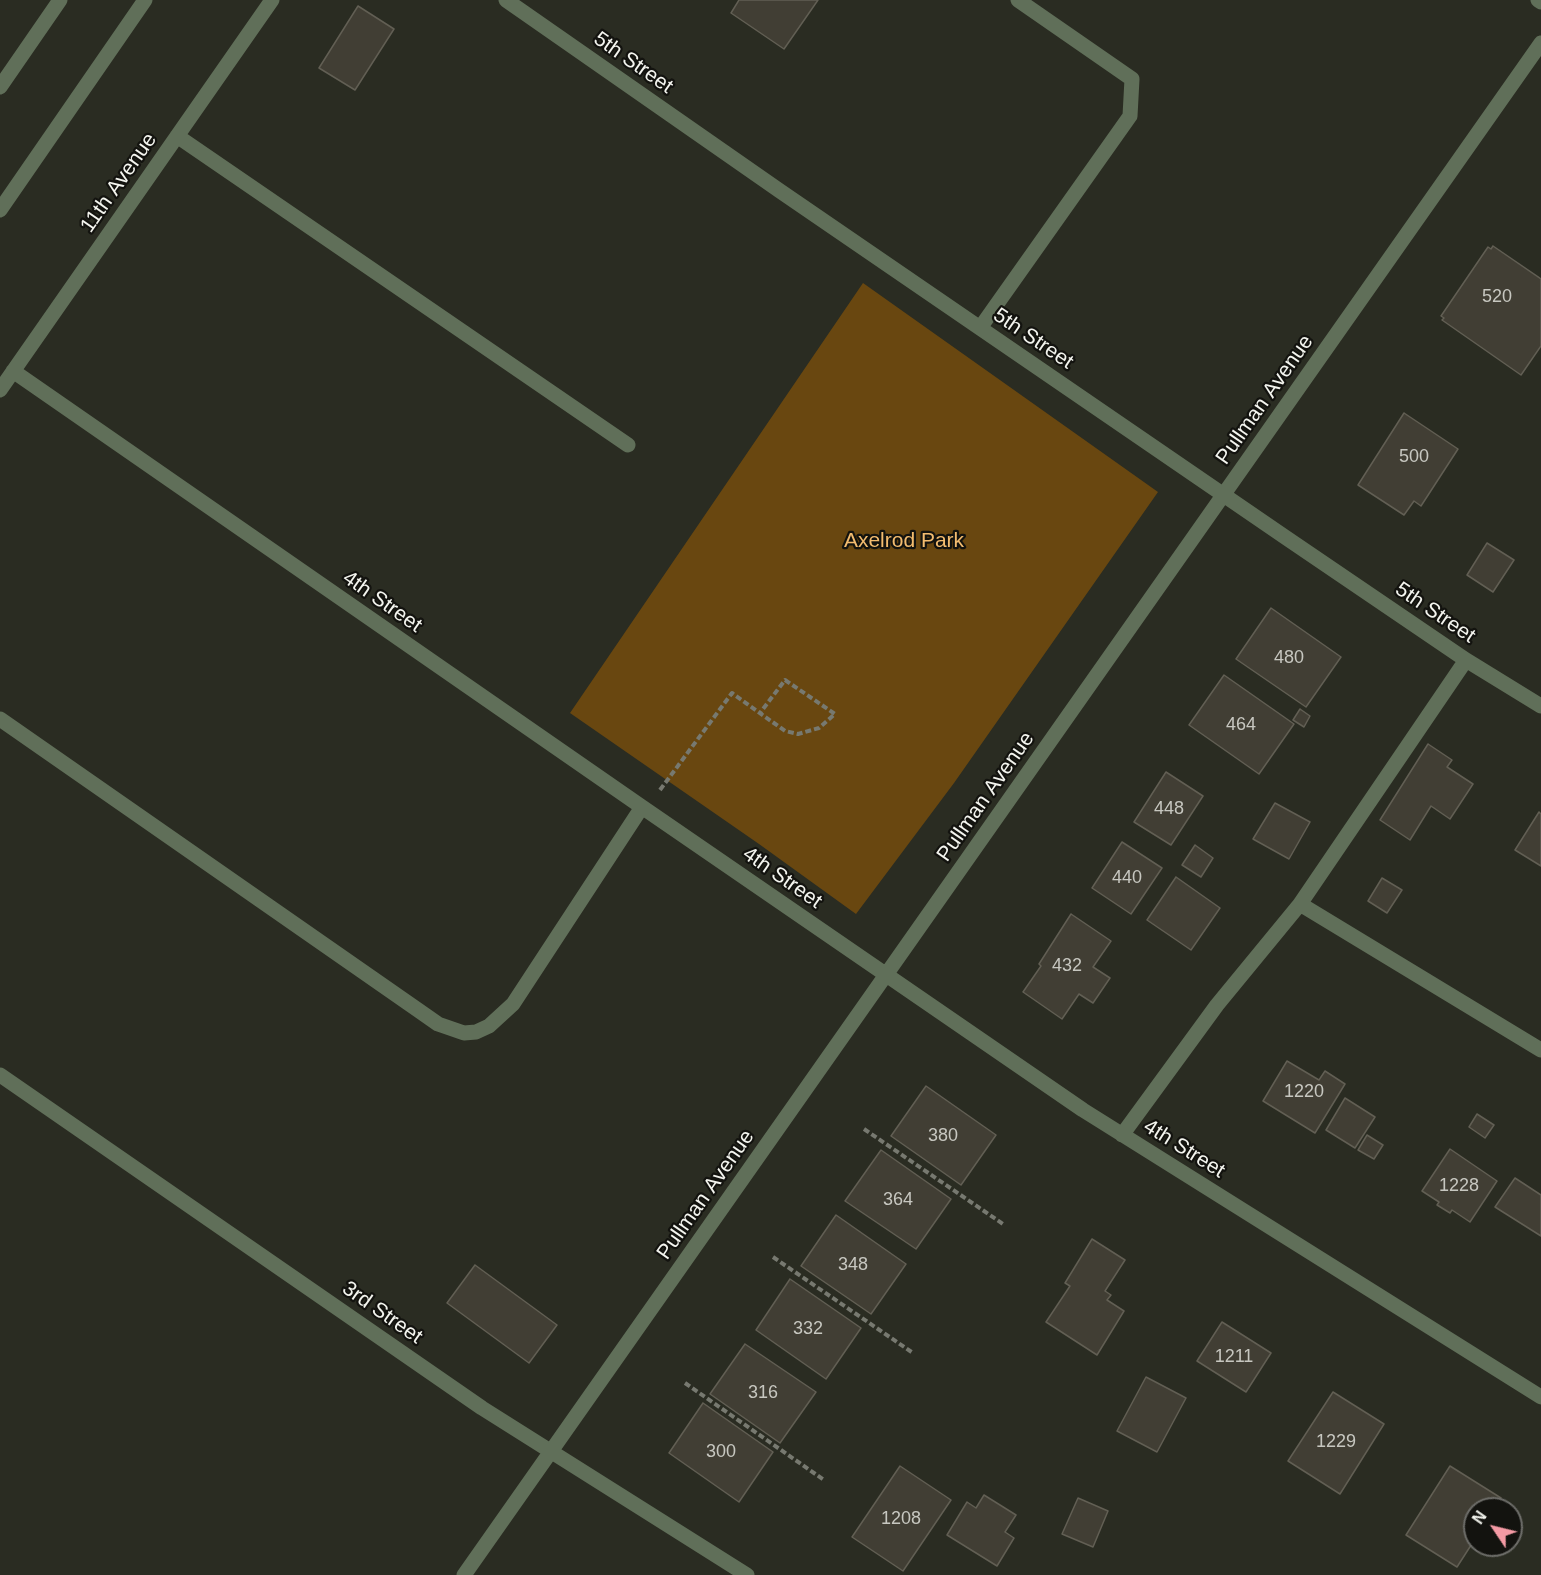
<!DOCTYPE html>
<style>
body{margin:0}
#map{position:relative;width:1541px;height:1575px;overflow:hidden;background:#2a2c22;font-family:Arial,sans-serif}
canvas{display:block}
.north{position:absolute;left:1463px;top:1497px;width:60px;height:60px;box-sizing:border-box;background:#13130f;border:2px solid #6d6d69;border-radius:50%;rotate:305deg;font-size:16px;font-weight:700;line-height:24px;text-align:center;color:#f4f5ef}
.north::after{content:'';display:block;margin:auto;width:21px;height:27px;background:#f49aa4;clip-path:polygon(50% 0,100% 100%,50% 72%,0 100%)}
</style>
<div id="map">
<canvas width="1541" height="1575"></canvas>
<div class="north">N</div>
</div>
<script>
const g = document.querySelector('canvas').getContext('2d');
g.lineJoin = 'round';
function fill(path, color) { g.fillStyle = color; g.fill(path, 'evenodd'); }
const toPath = rows => new Path2D(rows.map(r => 'M' + r).join(''));
function trace(path, color, width, dash) { g.strokeStyle = color; g.lineWidth = width; g.lineCap = dash ? 'butt' : 'round'; g.setLineDash(dash || []); g.stroke(path); }
function label(font, color, halo, rows, align = 'center') {
  g.font = font + ' Arial,sans-serif'; g.lineWidth = 4.5; g.setLineDash([]); g.textBaseline = 'middle'; g.strokeStyle = halo; g.fillStyle = color; for (const [text, x, y, turn = 0] of rows) {
    g.save(); g.translate(x, y); g.rotate((+turn || 0) * Math.PI / 180); g.textAlign = isNaN(turn) ? turn : align; if (halo) g.strokeText(text, 0, 0); g.fillText(text, 0, 0); g.restore();
  }
}
const green = toPath([
 [863,283,1158,492,954,783,856,914,759,844,570,713]
]);
const building = toPath([
 [739,0,818,0,784,49,731,13,739,0],
 [358,6,394,29,355,90,319,68,358,6],
 [1493,246,1541,279,1541,346,1521,375,1442,320,1444,318,1441,316,1488,247,1491,249,1493,246],
 [1404,413,1458,449,1421,506,1414,501,1404,515,1358,485,1404,413],
 [1487,543,1514,560,1493,592,1467,575,1487,543],
 [1271,608,1341,657,1306,707,1236,659,1271,608],
 [1224,675,1294,724,1259,774,1189,725,1224,675],
 [1300,709,1310,716,1304,727,1293,720,1300,709],
 [1428,744,1452,760,1447,767,1473,784,1450,819,1431,806,1410,840,1380,820,1428,744],
 [1166,772,1203,796,1171,845,1134,822,1166,772],
 [1275,803,1310,822,1289,859,1253,839,1275,803],
 [1539,812,1541,814,1541,866,1515,850,1539,812],
 [1122,842,1162,868,1131,914,1092,888,1122,842],
 [1195,845,1213,858,1201,877,1182,865,1195,845],
 [1176,877,1220,908,1191,950,1147,920,1176,877],
 [1382,878,1402,890,1387,913,1368,901,1382,878],
 [1071,914,1111,941,1093,967,1110,978,1093,1003,1079,994,1062,1019,1023,992,1041,966,1039,964,1071,914],
 [1287,1061,1319,1080,1325,1071,1345,1084,1315,1133,1263,1101,1287,1061],
 [926,1086,996,1135,961,1185,891,1136,926,1086],
 [1345,1098,1375,1117,1355,1148,1326,1130,1345,1098],
 [1477,1114,1494,1125,1485,1138,1469,1127,1477,1114],
 [1367,1135,1383,1145,1374,1159,1358,1150,1367,1135],
 [1450,1149,1497,1181,1470,1222,1452,1210,1450,1213,1437,1205,1439,1202,1422,1191,1450,1149],
 [881,1150,951,1199,916,1249,845,1201,881,1150],
 [1515,1178,1541,1195,1541,1236,1495,1207,1515,1178],
 [836,1215,906,1264,871,1314,801,1266,836,1215],
 [1092,1239,1125,1260,1105,1291,1111,1295,1107,1300,1124,1311,1097,1355,1046,1322,1070,1286,1065,1283,1092,1239],
 [475,1265,557,1325,529,1363,447,1303,475,1265],
 [790,1279,861,1328,826,1379,756,1330,790,1279],
 [1222,1322,1271,1353,1246,1392,1197,1361,1222,1322],
 [745,1344,816,1392,780,1443,710,1394,745,1344],
 [1146,1377,1186,1398,1157,1452,1117,1431,1146,1377],
 [1333,1392,1384,1424,1340,1494,1288,1461,1333,1392],
 [703,1403,773,1452,739,1502,669,1453,703,1403],
 [900,1466,951,1500,903,1571,852,1537,900,1466],
 [1450,1466,1501,1498,1494,1509,1475,1509,1475,1539,1457,1567,1406,1535,1450,1466],
 [984,1495,1016,1515,1005,1532,1014,1538,997,1566,947,1535,967,1502,976,1508,984,1495],
 [1078,1498,1108,1511,1093,1547,1062,1534,1078,1498]
]);
const path = toPath([
 [660,790,732,693,785,731,798,734,819,728,835,714,785,680,760,713],
 [864,1129,1003,1224],
 [773,1257,913,1353],
 [685,1383,824,1480]
]);
const minor = toPath([
 [506,0,780,191,1285,537,1466,660,1541,706],
 [1538,0,1541,2],
 [0,87,60,0],
 [177,136,628,445],
 [0,210,145,0],
 [980,328,1130,116,1132,79,1018,0],
 [13,371,642,807,1083,1110,1541,1397],
 [0,390,272,0],
 [0,719,418,1010,438,1024,464,1033,476,1032,489,1026,513,1004,642,807],
 [1300,904,1541,1050],
 [0,1075,482,1408,747,1575],
 [1122,1135,1217,1005,1300,904,1466,660],
 [464,1575,1541,43]
]);
const numberNames = [
 ["520",1497,297],
 ["500",1414,457],
 ["480",1289,658],
 ["464",1241,725],
 ["448",1169,809],
 ["440",1127,878],
 ["432",1067,966],
 ["1220",1304,1092],
 ["380",943,1136],
 ["1228",1459,1186],
 ["364",898,1200],
 ["348",853,1265],
 ["332",808,1329],
 ["1211",1234,1357],
 ["316",763,1393],
 ["1229",1336,1442],
 ["300",721,1452],
 ["1208",901,1519]
];
const streetNames = [
 ["5th Street",633,63,35],
 ["11th Avenue",119,183,-55],
 ["5th Street",1033,339,34],
 ["Pullman Avenue",1265,400,-55],
 ["4th Street",382,602,35],
 ["5th Street",1435,613,34],
 ["Pullman Avenue",986,797,-55],
 ["4th Street",782,878,35],
 ["4th Street",1184,1149,32],
 ["Pullman Avenue",706,1195,-55],
 ["3rd Street",382,1313,35]
];
const parkNames = [
 ["Axelrod Park",904,541]
];
fill(green, '#694710');
fill(building, '#413e34');
trace(building, '#625f54', 1.5);
trace(path, '#777970', 4, [6, 3]);
trace(minor, '#606f59', 15);
label('18px', '#c7c7c0', null, numberNames);
label('21px', '#f4f5ef', '#13130f', streetNames);
label('21px', '#f3bc6f', '#13130f', parkNames);
</script>
